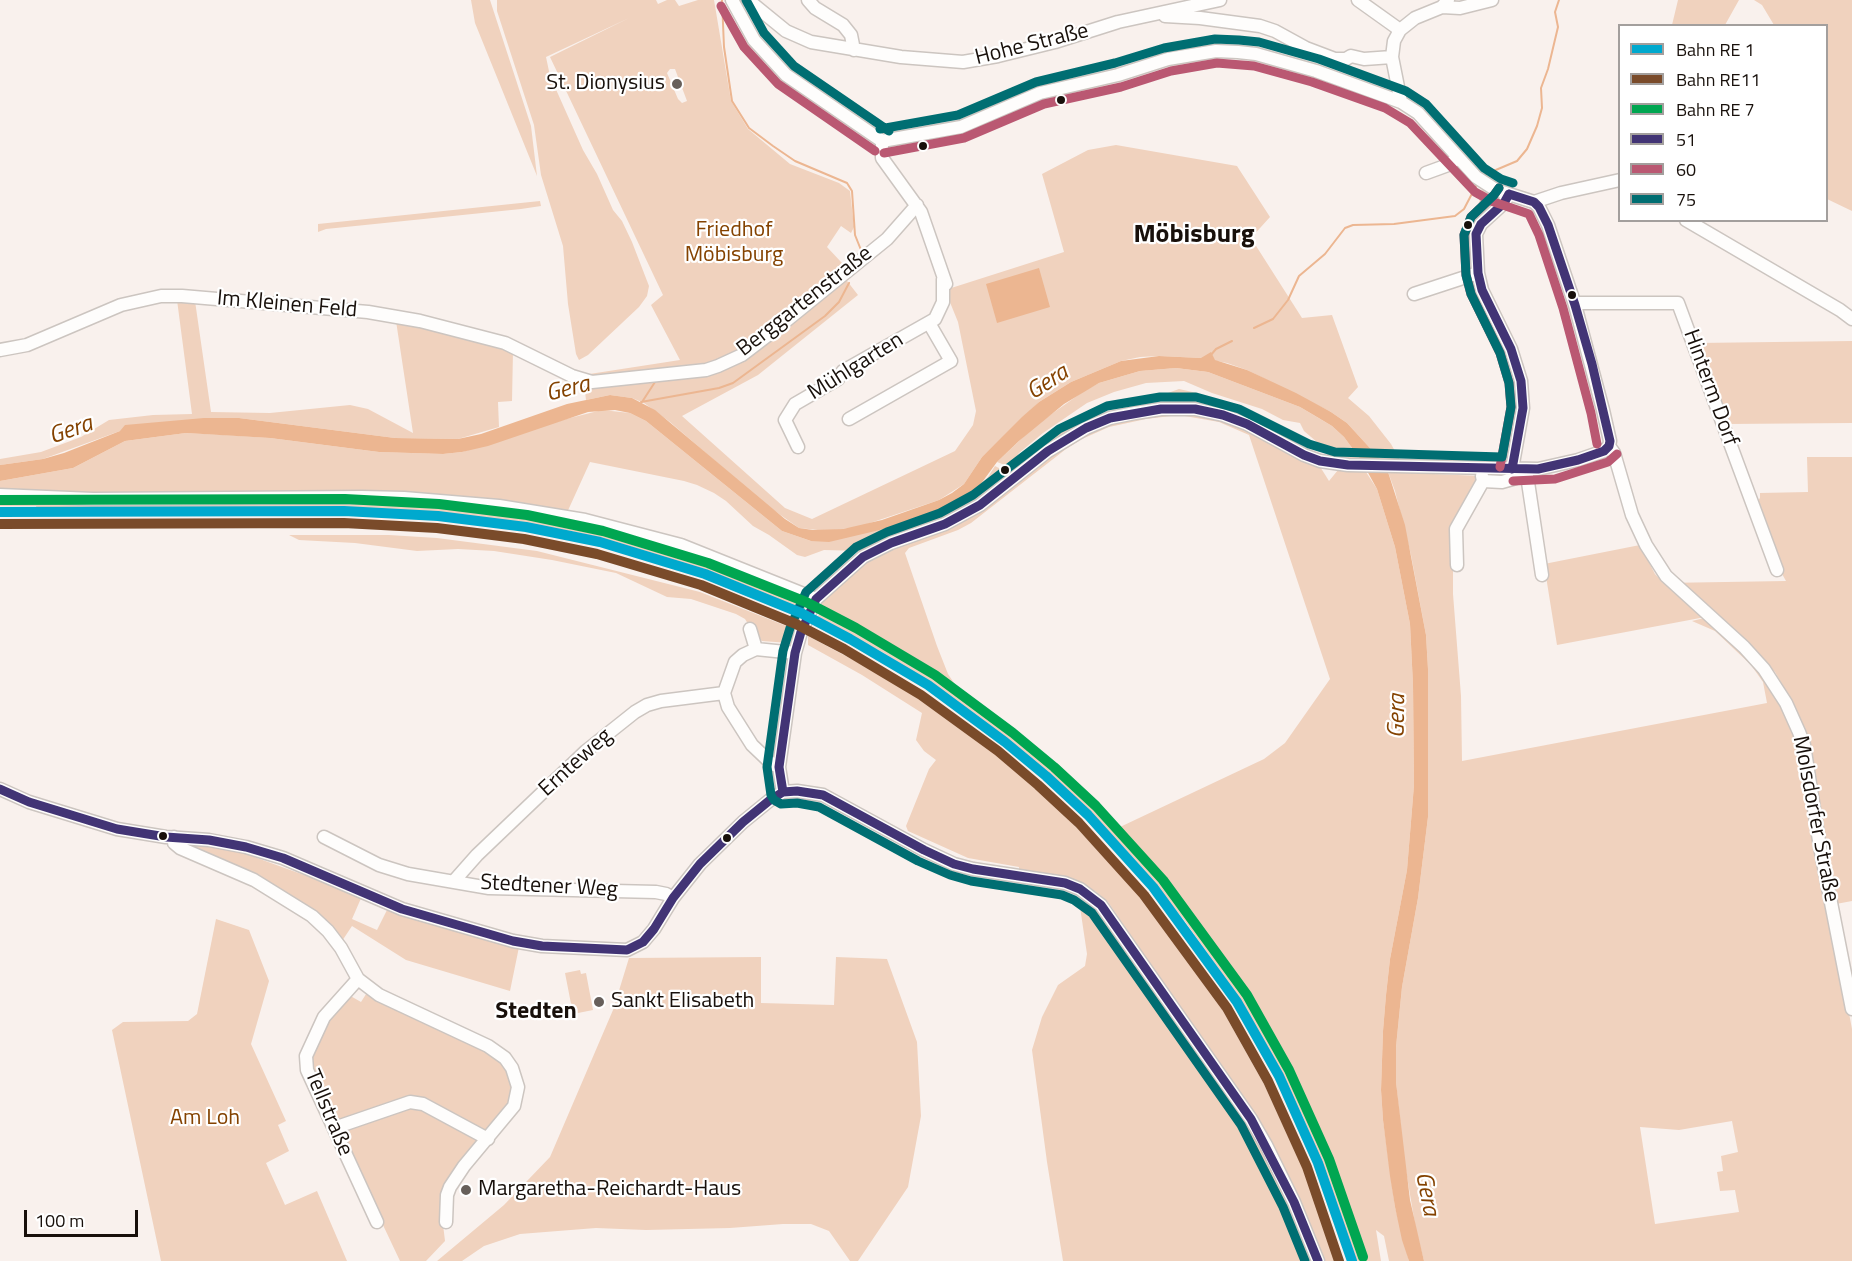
<!DOCTYPE html>
<meta charset="utf-8">
<style>
body{margin:0}
#map{position:relative;width:1852px;height:1261px;overflow:hidden;background:#f9f1ed;font-family:"Titillium Web",sans-serif}
canvas{display:block}
.legend{position:absolute;left:1618px;top:24px;width:210px;height:198px;box-sizing:border-box;background:#fff;border:2px solid #a39f9d;margin:0;padding:8px 10px;list-style:none;font-size:18px;color:#18100b}
.legend li{display:flex;align-items:center;gap:12px;height:30px}
.legend b{width:30px;border:2px solid #a39f9d}
.scale{position:absolute;left:24px;top:1210px;width:114px;height:27px;box-sizing:border-box;border:3px solid #18100b;border-top:0;padding-left:8px;font-size:18px;line-height:21px;white-space:nowrap;color:#18100b;-webkit-text-stroke:4px #fff;paint-order:stroke}
</style>
<div id="map">
<canvas width="1852" height="1261"></canvas>
<ul class="legend">
<li><b style="height:8px;background:#00a9ce"></b>Bahn RE 1</li>
<li><b style="height:8px;background:#7a4b2a"></b>Bahn RE11</li>
<li><b style="height:8px;background:#00a651"></b>Bahn RE 7</li>
<li><b style="height:8px;background:#423475"></b>51</li>
<li><b style="height:8px;background:#ba5872"></b>60</li>
<li><b style="height:8px;background:#006e72"></b>75</li>
</ul>
<div class="scale">100 m</div>
</div>
<script>
const g = document.querySelector('canvas').getContext('2d');
g.lineJoin = 'round';
function fill(path, color) { g.fillStyle = color; g.fill(path, 'evenodd'); }
const toPath = rows => new Path2D(rows.map(r => 'M' + r).join(''));
function trace(path, color, width, dash) { g.strokeStyle = color; g.lineWidth = width; g.lineCap = dash ? 'butt' : 'round'; g.setLineDash(dash || []); g.stroke(path); }
function label(font, color, halo, rows, align = 'center') {
  g.font = font + ' "Titillium Web",sans-serif'; g.lineWidth = 4.5; g.setLineDash([]); g.textBaseline = 'middle'; g.strokeStyle = halo; g.fillStyle = color; for (const [text, x, y, turn = 0] of rows) {
    g.save(); g.translate(x, y); g.rotate((+turn || 0) * Math.PI / 180); g.textAlign = isNaN(turn) ? turn : align; if (halo) g.strokeText(text, 0, 0); g.fillText(text, 0, 0); g.restore();
  }
}
const green = toPath([
 [471,0,490,0,531,126,537,176,475,23],
 [497,0,656,0,658,4,667,0,675,0,679,6,698,0,714,0,731,101,748,129,790,164,839,183,850,191,854,227,851,233,841,226,827,247,842,263,837,268,858,295,758,375,682,416,785,508,812,519,955,451,973,425,976,411,958,322,945,290,1064,252,1042,174,1088,150,1116,145,1237,166,1270,217,1251,238,1302,318,1332,315,1358,387,1348,398,1369,416,1391,444,1400,460,1380,459,1347,423,1331,412,1247,370,1227,363,1201,358,1159,356,1140,357,1121,361,1071,382,1039,402,982,457,964,484,939,500,858,527,827,531,799,528,765,504,670,422,644,403,632,398,610,395,586,400,583,375,680,360,651,305,663,295,550,57,629,18,546,57,550,76,583,150,597,174,613,210,622,221,632,242,649,286,647,296,639,307,588,355,579,360,576,354,568,304,563,246,541,175,534,125,497,11],
 [670,69,675,69,687,101,682,103,678,99,667,73],
 [1678,0,1739,0,1725,25,1672,25],
 [1754,0,1852,0,1852,211,1827,199,1826,26,1774,25,1762,5],
 [1482,190,1497,197,1497,202,1481,215,1477,212],
 [540,201,541,206,521,209,326,229,318,232,318,224],
 [177,300,195,301,211,412,270,413,350,405,368,409,413,433,396,321,513,351,512,401,498,402,499,427,458,439,395,438,239,418,120,431,43,459,0,465,0,459,41,452,81,437,109,420,153,415,192,414],
 [1852,341,1852,423,1727,424,1697,343],
 [1176,368,1208,372,1300,407,1332,426,1344,437,1361,460,1334,459,1328,456,1324,448,1304,431,1300,423,1283,420,1262,409,1212,393,1184,381,1146,383,1114,392,1087,403,1043,433,1019,453,1010,467,997,462,1036,425,1084,391,1099,383,1140,371],
 [1179,389,1197,393,1202,399,1201,402,1154,401,1154,398],
 [602,410,630,413,646,421,782,531,811,541,884,529,952,507,964,501,988,477,995,466,1003,470,1002,477,976,501,948,517,889,537,862,551,824,550,805,557,797,555,769,535,753,526,726,501,714,493,697,485,684,481,590,462,565,517,681,547,805,596,802,611,739,583,638,549,564,531,477,517,391,510,344,508,37,509,36,506,0,506,0,481,73,468,125,441,186,433,223,435,270,438,379,452,443,454,462,452,566,419],
 [1178,411,1222,419,1319,465,1329,481,1338,470,1366,472,1377,489,1395,547,1410,624,1413,685,1414,785,1407,870,1390,959,1386,995,1383,1031,1381,1090,1383,1120,1395,1207,1409,1261,1389,1261,1384,1236,1376,1230,1381,1261,1356,1261,1321,1160,1302,1115,1263,1040,1219,969,1184,920,1125,849,1049,773,977,715,884,653,817,618,822,609,822,603,839,583,877,553,926,535,1067,443,1111,422],
 [1179,415,1219,422,1249,435,1330,679,1285,743,1264,759,1120,827,1001,721,971,701,956,686,948,674,937,646,905,553,909,548,958,530,971,523,1066,449,1082,439,1109,427,1146,419],
 [1101,414,1100,417,1027,461,1043,445,1055,435,1083,419],
 [1807,457,1852,457,1852,901,1836,904,1810,741,1790,698,1775,672,1716,615,1557,645,1544,564,1640,545,1655,574,1664,583,1786,581,1781,572,1757,502,1760,498,1760,493,1808,492],
 [1388,472,1480,476,1453,522,1453,594,1461,696,1462,761,1767,703,1763,682,1751,665,1715,631,1692,621,1708,617,1769,683,1796,734,1852,1029,1852,1261,1424,1261,1416,1230,1404,1159,1396,1082,1396,1047,1402,987,1418,898,1428,817,1428,669,1426,635,1411,555,1395,491],
 [1732,1121,1738,1152,1721,1156,1723,1171,1717,1172,1720,1191,1735,1190,1739,1212,1655,1224,1640,1127,1679,1130],
 [289,535,389,535,437,538,537,551,700,592,794,629,789,643,762,641,756,637,745,619,736,614,691,599,667,597,616,573,552,560,494,551,458,549,417,551,355,543,299,540],
 [808,636,874,671,919,699,995,754,1036,788,1076,827,1141,897,1203,980,1223,1011,1264,1084,1303,1169,1335,1261,1324,1261,1300,1201,1255,1116,1108,902,1095,891,1066,877,1019,870,1019,867,968,858,908,831,906,826,929,769,936,760,924,751,916,740,922,713,862,675,808,645],
 [184,841,235,850,362,896,352,919,377,930,388,908,519,947,510,991,406,960,352,926,342,941],
 [1089,899,1108,919,1263,1147,1314,1261,1063,1261,1047,1162,1032,1050,1042,1017,1058,985,1085,966,1087,954,1080,907,1088,909],
 [216,919,249,930,269,981,251,1044,286,1121,278,1125,289,1151,266,1163,285,1205,317,1191,347,1261,161,1261,112,1030,123,1022,188,1021,197,1014],
 [761,957,761,1003,834,1005,836,957,887,959,917,1042,921,1116,908,1187,858,1261,850,1261,829,1231,811,1224,783,1224,730,1228,646,1230,596,1228,520,1234,484,1246,462,1261,437,1261,504,1205,550,1157,613,1010,629,958],
 [580,970,581,974,586,973,593,1010,573,1014,565,973],
 [368,991,495,1056,504,1063,513,1082,513,1099,491,1131,481,1132,422,1100,335,1123,309,1062,324,1023,347,994,361,1002],
 [417,1106,479,1139,462,1163,442,1216,445,1241,426,1261,400,1261,338,1130]
]);
const water = toPath([
 [1039,268,1050,307,997,323,986,284],
 [1211,352,1215,360,1247,370,1296,393,1331,412,1347,423,1380,459,1388,472,1405,525,1426,635,1428,669,1428,817,1418,898,1402,987,1396,1047,1396,1082,1410,1200,1424,1261,1409,1261,1402,1240,1395,1207,1390,1176,1383,1120,1381,1090,1383,1031,1386,995,1390,959,1407,870,1414,785,1413,685,1410,624,1395,547,1377,489,1361,460,1344,437,1332,426,1317,417,1300,407,1208,372,1176,368,1140,371,1099,383,1064,404,1019,441,997,462,972,496,964,501,884,529,829,542,811,541,782,531,646,421,630,413,615,410,588,412,488,446,462,452,443,454,379,452,270,438,186,433,125,441,73,468,0,481,0,465,43,459,64,453,120,431,125,425,204,418,239,418,395,438,458,439,481,434,567,404,610,395,632,398,655,410,785,519,799,528,813,530,843,529,882,520,939,500,952,493,964,484,982,457,1022,417,1039,402,1071,382,1121,361,1159,356,1201,358]
]);
const stream = toPath([
 [722,0,724,47,732,101,749,128,773,146,795,161,847,183,852,191,855,235,861,250],
 [1484,175,1517,161,1527,149,1537,126,1542,108,1541,88,1548,69,1558,27,1555,12,1559,0],
 [1254,328,1273,319,1288,300,1299,276,1325,254,1345,228,1353,225,1394,224,1455,216,1464,209,1477,184],
 [1210,356,1216,349,1232,341],
 [641,402,719,388,733,383,825,316,839,302,849,283],
 [642,402,655,382]
]);
const minor = toPath([
 [732,0,754,40,786,75,882,141],
 [748,0,786,31,811,42,901,57,963,62,998,56,1055,42,1118,22,1220,0],
 [808,0,815,8,843,25,851,35,854,50],
 [1358,0,1400,30],
 [1442,7,1460,8,1492,0],
 [1165,16,1200,18,1260,26,1275,31,1306,48,1335,59,1346,59,1351,56,1364,59,1392,57],
 [1401,102,1392,57,1394,41,1400,30,1415,18,1442,7,1448,0],
 [882,141,961,127,1040,93,1118,75,1168,59,1216,51,1238,52,1256,54,1316,71,1401,102,1418,113,1476,177,1496,190,1534,202,1561,193,1620,180],
 [882,141,882,158,921,212,946,284],
 [1426,173,1448,165,1458,158],
 [1509,194,1504,203,1481,224,1476,234,1478,273,1482,290,1511,349,1521,381,1523,408,1512,469],
 [1534,202,1539,207,1548,225,1575,305,1603,410,1610,441,1609,446,1614,453,1632,515,1646,545,1666,576,1744,647,1764,669,1786,703,1799,732,1804,745,1820,847,1852,1009],
 [1686,220,1840,310,1852,319],
 [1414,294,1478,273],
 [1575,305,1578,303,1678,303,1777,570],
 [0,350,27,345,121,305,161,296,182,296,368,312,420,321,505,343,572,376,592,382,706,370,718,366,742,355,776,329,887,239,917,205],
 [849,419,951,361,929,323],
 [798,447,785,420,795,404,838,379,843,371,935,319,943,302,943,279],
 [1526,469,1542,575],
 [1482,476,1483,481,1502,482,1516,478,1526,469],
 [0,495,93,499,362,497,404,498,499,506,585,520,681,545,816,599],
 [1457,565,1456,529,1483,481],
 [750,629,756,649],
 [779,767,772,764,752,745,728,707,724,693,735,662,743,655,756,649,795,653],
 [0,789,29,802,117,829,166,837,209,840,246,847,283,858,402,909,513,941,542,946,627,950,643,942,654,929,673,898,700,864,743,822,770,800,783,792,797,791,823,795,924,850,954,864,973,869,1065,883,1080,889,1101,905,1251,1119,1266,1145,1294,1202,1318,1261],
 [783,792,779,767,795,653,801,632,816,599,863,557,891,543,945,524,980,505,1048,451,1086,428,1110,418,1135,413,1161,409,1195,409,1223,415,1247,424,1304,455,1320,461,1348,465,1538,469,1578,460,1604,451,1609,446],
 [174,837,174,843,180,848,254,880,312,916,328,931,341,948,358,979,379,995,488,1046,505,1058,512,1068,518,1087,514,1106,464,1166,450,1187,447,1195,446,1222],
 [324,837,379,865,408,874,489,888,656,892,666,894,673,898],
 [454,881,477,855,586,751,635,712,647,705,661,701,724,693],
 [358,979,324,1017,306,1056,307,1070,377,1222],
 [334,1128,410,1102,423,1104,488,1139]
]);
const bus1 = toPath([
 [1509,194,1504,203,1481,224,1476,234,1478,273,1482,290,1511,349,1521,381,1523,408,1512,469],
 [0,789,29,802,117,829,166,837,209,840,246,847,283,858,402,909,513,941,542,946,627,950,643,942,654,929,673,898,700,864,743,822,770,800,783,792,797,791,823,795,924,850,954,864,973,869,1065,883,1080,889,1101,905,1251,1119,1294,1202,1318,1261],
 [783,792,779,767,795,653,801,632,816,599,863,557,891,543,945,524,980,505,1048,451,1086,428,1110,418,1161,409,1195,409,1223,415,1247,424,1304,455,1320,461,1348,465,1538,469,1578,460,1604,451,1609,446,1610,441,1592,364,1575,305,1548,225,1539,207,1534,202,1509,194]
]);
const bus2 = toPath([
 [721,6,744,47,778,84,875,151],
 [884,153,964,138,1044,104,1121,87,1171,71,1217,63,1254,66,1312,82,1385,108,1410,123,1475,192,1491,201,1529,214,1539,235,1563,308,1591,413,1597,444],
 [1499,188,1494,195,1471,217,1464,235,1466,275,1471,294,1500,353,1509,383,1511,407,1500,467],
 [1513,481,1555,479,1608,462,1617,454]
]);
const bus3 = toPath([
 [746,0,764,33,794,66,889,131],
 [880,129,958,115,1036,82,1115,63,1164,48,1215,39,1239,40,1259,42,1319,59,1406,91,1426,104,1484,168,1501,179,1513,183],
 [1305,1261,1283,1207,1241,1125,1092,913,1074,900,1062,895,971,881,950,875,918,861,819,807,797,803,781,804,774,800,771,795,767,767,783,651,790,628,806,592,856,547,887,532,940,513,973,495,1059,429,1107,406,1160,397,1196,397,1239,409,1309,444,1335,452,1502,457,1511,407,1509,383,1500,353,1471,294,1466,275,1464,235,1471,217,1494,195,1499,188]
]);
const rail1 = toPath([
 [0,512,344,511,438,516,526,527,600,542,705,574,801,613,850,639,928,685,1005,742,1046,776,1088,815,1153,887,1237,1002,1279,1076,1318,1163,1352,1261]
]);
const rail2 = toPath([
 [0,524,344,523,437,528,524,539,597,554,701,585,796,624,844,649,921,695,998,751,1038,785,1079,823,1144,895,1227,1008,1268,1081,1307,1167,1339,1261]
]);
const rail3 = toPath([
 [0,500,345,499,439,504,527,515,603,531,708,563,806,602,856,628,935,675,1013,733,1054,767,1096,806,1163,880,1247,995,1289,1070,1329,1159,1363,1257]
]);
const markers = [
 [677,84,6,"#675f5a"],
 [1061,100,5,"#18100b"],
 [923,146,5,"#18100b"],
 [1468,225,5,"#18100b"],
 [1572,295,5,"#18100b"],
 [1005,470,5,"#18100b"],
 [163,836,5,"#18100b"],
 [727,838,5,"#18100b"],
 [599,1002,6,"#675f5a"],
 [466,1190,6,"#675f5a"]
];
const streetNames = [
 ["Hohe Straße",1032,45,-14],
 ["Berggartenstraße",805,302,-38],
 ["Im Kleinen Feld",287,305,5],
 ["Mühlgarten",856,367,-32],
 ["Hinterm Dorf",1710,388,70],
 ["Ernteweg",576,763,-42],
 ["Molsdorfer Straße",1815,819,79],
 ["Stedtener Weg",549,887,3],
 ["Tellstraße",328,1113,67]
];
const poiNames = [
 ["St. Dionysius",665,84,"right"],
 ["Sankt Elisabeth",611,1002],
 ["Margaretha-Reichardt-Haus",478,1190]
];
const parkNames = [
 ["Friedhof",734,231],
 ["Möbisburg",734,256],
 ["Am Loh",205,1119]
];
const waterNames = [
 ["Gera",1048,383,-33],
 ["Gera",568,390,-14],
 ["Gera",71,431,-19],
 ["Gera",1398,716,-89],
 ["Gera",1426,1194,79]
];
const neighbourhoodNames = [
 ["Stedten",536,1012]
];
const quarterNames = [
 ["Möbisburg",1194,236]
];
fill(green, '#f0d2be');
fill(water, '#ecb691');
trace(stream, '#ecb691', 2);
trace(minor, '#ccc5c0', 15);
trace(minor, '#fefdfc', 12);
trace(bus1, '#423475', 9);
trace(bus2, '#ba5872', 9);
trace(bus3, '#006e72', 9);
trace(rail1, '#00a9ce', 10);
trace(rail2, '#7a4b2a', 10);
trace(rail3, '#00a651', 10);
for (const [x, y, r, color] of markers) { const dot = new Path2D(); dot.arc(x, y, r, 0, 2 * Math.PI); g.fillStyle = color; g.fill(dot); trace(dot, '#fff', 2); }
label('22px', '#18100b', '#fff', streetNames);
label('22px', '#18100b', '#fff', poiNames, 'left');
label('22px', '#844200', '#fff', parkNames);
label('italic 24px', '#844201', '#fff', waterNames);
label('bold 24px', '#18100b', '#fff', neighbourhoodNames);
label('bold 26px', '#18100b', '#fff', quarterNames);
</script>
